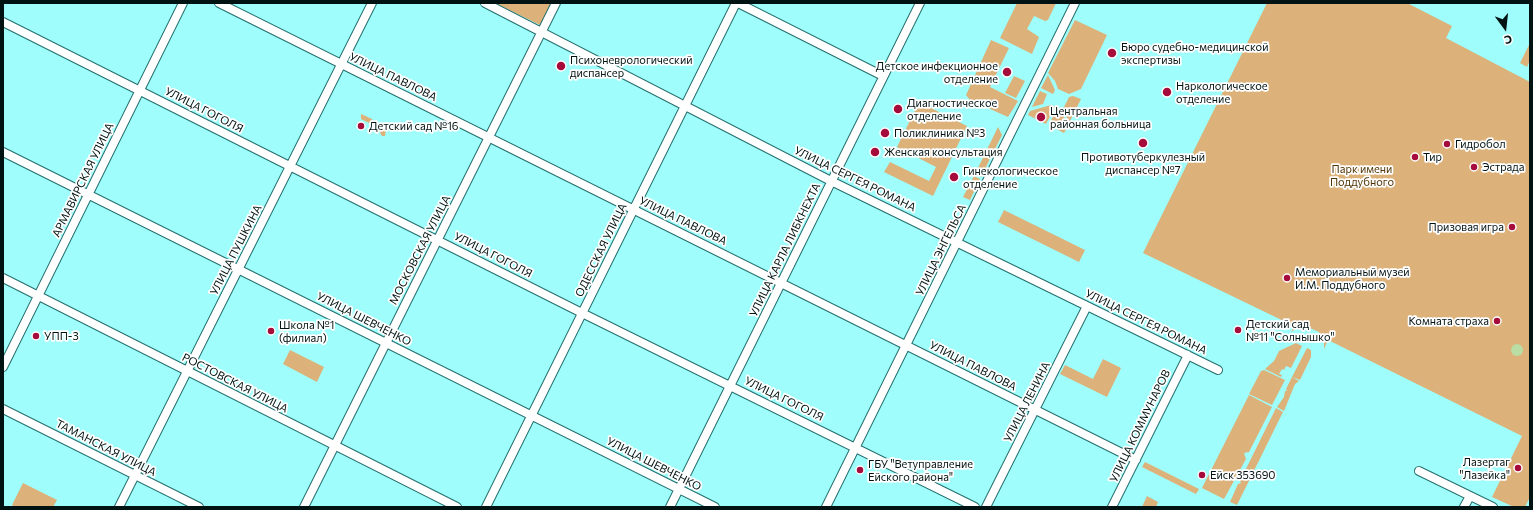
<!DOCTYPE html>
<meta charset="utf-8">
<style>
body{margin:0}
#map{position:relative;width:1533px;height:510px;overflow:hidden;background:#9ffefb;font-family:Commissioner,sans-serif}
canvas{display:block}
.frame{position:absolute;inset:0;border:4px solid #001211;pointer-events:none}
.north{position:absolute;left:1485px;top:8px;width:40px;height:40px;-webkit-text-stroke:3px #fff;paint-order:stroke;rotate:165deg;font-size:11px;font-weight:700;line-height:16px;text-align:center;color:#001211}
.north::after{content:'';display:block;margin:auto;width:14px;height:18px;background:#001211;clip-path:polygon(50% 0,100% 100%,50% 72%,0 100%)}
</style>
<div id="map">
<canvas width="1533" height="510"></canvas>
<div class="frame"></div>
<div class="north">С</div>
</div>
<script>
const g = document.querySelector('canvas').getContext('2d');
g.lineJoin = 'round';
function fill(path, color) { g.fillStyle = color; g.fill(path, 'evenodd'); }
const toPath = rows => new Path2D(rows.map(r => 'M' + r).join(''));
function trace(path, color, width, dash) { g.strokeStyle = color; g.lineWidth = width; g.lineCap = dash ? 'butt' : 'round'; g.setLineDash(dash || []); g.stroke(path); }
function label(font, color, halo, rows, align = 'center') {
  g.font = font + ' Commissioner,sans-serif'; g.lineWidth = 3.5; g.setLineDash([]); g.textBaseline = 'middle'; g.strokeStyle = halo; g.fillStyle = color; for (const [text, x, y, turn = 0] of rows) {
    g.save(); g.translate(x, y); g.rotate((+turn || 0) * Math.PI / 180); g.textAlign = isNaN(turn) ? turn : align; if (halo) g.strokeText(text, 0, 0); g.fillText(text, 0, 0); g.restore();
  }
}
const green = toPath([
 [495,3,553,3,542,26],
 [1017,3,1056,3,1048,20,1045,21,1034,16,1027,29,1039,37,1032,54,1000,38],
 [1267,3,1407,3,1452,26,1446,38,1530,82,1530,497,1525,507,1514,507,1492,497,1522,436,1328,340,1324,349,1324,340,1319,332,1305,326,1297,328,1291,332,1294,326,1143,253],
 [1075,20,1107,35,1081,89,1069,94,1058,89,1055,81,1048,73],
 [991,40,1009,48,990,87,1018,101,1008,117,970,100,966,95],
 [1530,43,1530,60,1527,67,1520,63],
 [1048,75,1055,90,1053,94,1041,88],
 [1014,76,1025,81,1016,98,1005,93],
 [1040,91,1047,94,1043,104,1032,107],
 [1073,96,1081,99,1069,123,1063,109,1069,97],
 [919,102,967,126,933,196,884,172,890,162,929,181,936,167,897,147],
 [1051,105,1055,107,1046,124,1028,115,1030,111],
 [1057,108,1061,110,1068,126,1064,133,1049,125],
 [361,114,372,119,373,124,386,130,385,136,382,136,377,127,361,119],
 [998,127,1002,135,981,177,975,174],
 [974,176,980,179,970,200,963,197],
 [1004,210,1085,250,1079,262,998,222],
 [1296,343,1302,346,1291,368,1286,366,1284,370,1282,369,1279,374,1282,375,1281,377,1265,369,1274,361,1279,351],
 [1307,348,1311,350,1311,357,1300,380,1292,377],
 [290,350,324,367,317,382,283,364],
 [1103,359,1121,368,1107,397,1060,374,1065,365,1093,379],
 [1264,370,1285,380,1272,405,1249,394,1261,371],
 [1292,377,1299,381,1295,384,1284,411,1277,407,1284,397,1285,391,1287,391,1286,389],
 [1249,395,1272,407,1249,452,1244,453,1246,459,1224,499,1202,488],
 [1276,408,1283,412,1237,505,1230,502,1238,484,1241,483,1240,481],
 [1145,462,1199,489,1196,494,1142,467],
 [23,483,57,500,53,507,15,507,12,505],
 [1147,496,1158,502,1156,507,1142,507]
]);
const water = toPath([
 '1511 350a6 6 0 1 1 12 0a6 6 0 1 1-12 0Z'
]);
const minor = toPath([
 [219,3,1136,460],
 [485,3,831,181,1218,370],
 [738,3,883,76],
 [3,22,582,313,975,507],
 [3,152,715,507],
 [3,278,457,507],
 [3,367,183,3],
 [3,409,199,507],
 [1419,471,1493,507],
 [119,507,372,3],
 [304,507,556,3],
 [486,507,736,3],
 [670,507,920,3],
 [826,507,1075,3],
 [986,507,1087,306],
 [1112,507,1188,355],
 [1464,507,1470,496]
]);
const markers = [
 [1112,53,5,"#a50b3b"],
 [561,66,5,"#a50b3b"],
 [1007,72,5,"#a50b3b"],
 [1167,92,5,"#a50b3b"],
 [898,109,5,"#a50b3b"],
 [1041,117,5,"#a50b3b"],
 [361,126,4,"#a50b3b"],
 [885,133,5,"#a50b3b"],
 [1143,143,5,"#a50b3b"],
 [1447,144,4,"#a50b3b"],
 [875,152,5,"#a50b3b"],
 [1415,157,4,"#a50b3b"],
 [1474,167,4,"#a50b3b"],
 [954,177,5,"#a50b3b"],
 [1512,227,4,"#a50b3b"],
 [1287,278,4,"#a50b3b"],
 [1497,321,4,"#a50b3b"],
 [1238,330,4,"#a50b3b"],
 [271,331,4,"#a50b3b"],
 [36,336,4,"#a50b3b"],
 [1518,468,4,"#a50b3b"],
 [860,470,4,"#a50b3b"],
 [1202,475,4,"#a50b3b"]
];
const poiNames = [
 ["Бюро судебно-медицинской",1121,47],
 ["экспертизы",1121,60],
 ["Психоневрологический",570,60],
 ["диспансер",570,73],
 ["Детское инфекционное",998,66,"right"],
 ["отделение",998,79,"right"],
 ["Наркологическое",1176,86],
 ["отделение",1176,99],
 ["Диагностическое",907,103],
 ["отделение",907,116],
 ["Центральная",1050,111],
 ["районная больница",1050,124],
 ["Детский сад №16",369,126],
 ["Поликлиника №3",894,133],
 ["Гидробол",1455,144],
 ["Женская консультация",884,152],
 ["Противотуберкулезный",1143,157,"center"],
 ["диспансер №7",1143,170,"center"],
 ["Тир",1423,157],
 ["Эстрада",1482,167],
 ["Гинекологическое",963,171],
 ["отделение",963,184],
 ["Призовая игра",1504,227,"right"],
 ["Мемориальный музей",1295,272],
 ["И.М. Поддубного",1295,285],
 ["Комната страха",1489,321,"right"],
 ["Детский сад",1246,324],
 ["№11 \"Солнышко\"",1246,337],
 ["Школа №1",279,325],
 ["(филиал)",279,338],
 ["УПП-3",44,336],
 ["Лазертаг",1510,462,"right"],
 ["\"Лазейка\"",1510,475,"right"],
 ["ГБУ \"Ветуправление",868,464],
 ["Ейского района\"",868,477],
 ["Ейск 353690",1210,475]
];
const streetNames = [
 ["УЛИЦА ПАВЛОВА",393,77,26],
 ["УЛИЦА ГОГОЛЯ",204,110,27],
 ["УЛИЦА СЕРГЕЯ РОМАНА",855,179,26],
 ["АРМАВИРСКАЯ УЛИЦА",83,180,-64],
 ["УЛИЦА ПАВЛОВА",683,221,26],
 ["УЛИЦА ПУШКИНА",236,250,-63],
 ["МОСКОВСКАЯ УЛИЦА",420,250,-63],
 ["ОДЕССКАЯ УЛИЦА",601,250,-64],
 ["УЛИЦА КАРЛА ЛИБКНЕХТА",785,250,-64],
 ["УЛИЦА ЭНГЕЛЬСА",941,250,-64],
 ["УЛИЦА ГОГОЛЯ",493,255,27],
 ["УЛИЦА ШЕВЧЕНКО",364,319,27],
 ["УЛИЦА СЕРГЕЯ РОМАНА",1146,322,26],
 ["УЛИЦА ПАВЛОВА",973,366,27],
 ["РОСТОВСКАЯ УЛИЦА",235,383,27],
 ["УЛИЦА ГОГОЛЯ",784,399,26],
 ["УЛИЦА ЛЕНИНА",1027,402,-63],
 ["УЛИЦА КОММУНАРОВ",1140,426,-64],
 ["ТАМАНСКАЯ УЛИЦА",106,448,27],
 ["УЛИЦА ШЕВЧЕНКО",654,464,27]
];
const parkNames = [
 ["Парк имени",1362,169],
 ["Поддубного",1362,182]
];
fill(green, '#dcb17a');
fill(water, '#b9dda2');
trace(minor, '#236f6e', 10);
trace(minor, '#fff', 8);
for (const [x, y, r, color] of markers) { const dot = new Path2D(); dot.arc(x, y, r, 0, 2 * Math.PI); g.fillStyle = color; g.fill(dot); trace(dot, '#fff', 1.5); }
label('11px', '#001211', '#fff', poiNames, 'left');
label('11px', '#001211', '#fff', streetNames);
label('11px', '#513405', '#fff', parkNames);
</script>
